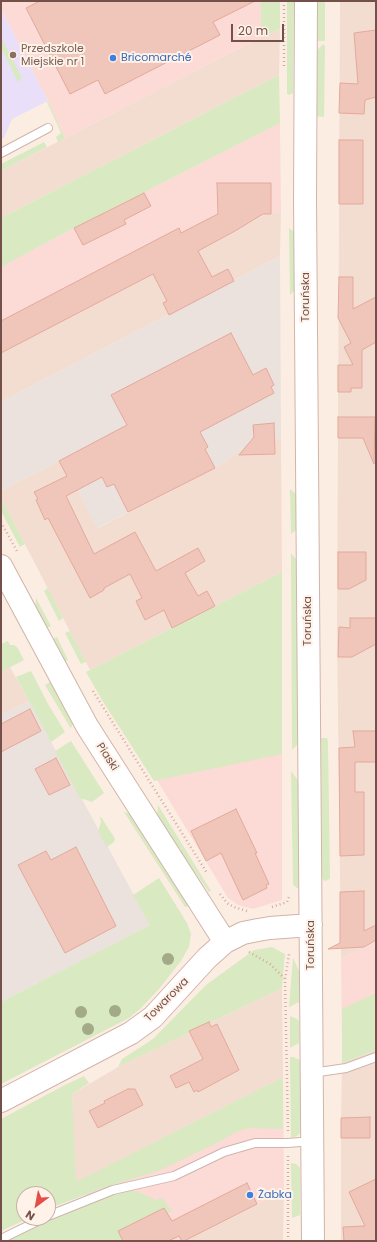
<!DOCTYPE html>
<meta charset="utf-8">
<style>
body{margin:0}
#map{position:relative;width:377px;height:1242px;overflow:hidden;background:#fcede2;font-family:Poppins,sans-serif}
canvas{display:block}
.frame{position:absolute;inset:0;border:2px solid #735049;pointer-events:none}
.north{position:absolute;left:16px;top:1186px;width:40px;height:40px;box-sizing:border-box;background:#fff2e8;border:1px solid #c7b1a8;border-radius:50%;rotate:212deg;font-size:11px;font-weight:700;line-height:16px;text-align:center;color:#735049}
.north::after{content:'';display:block;margin:auto;width:14px;height:18px;background:#e54e48;clip-path:polygon(50% 0,100% 100%,50% 72%,0 100%)}
.scale{position:absolute;left:231px;top:24px;width:53px;height:18px;box-sizing:border-box;border:2px solid #735049;border-top:0;padding-left:5px;font-size:12px;line-height:14px;white-space:nowrap;color:#735049;-webkit-text-stroke:3px #fff2e8;paint-order:stroke}
</style>
<div id="map">
<canvas width="377" height="1242"></canvas>
<div class="frame"></div>
<div class="north">N</div>
<div class="scale">20 m</div>
</div>
<script>
const g = document.querySelector('canvas').getContext('2d');
g.lineJoin = 'round';
function fill(path, color) { g.fillStyle = color; g.fill(path, 'evenodd'); }
const toPath = rows => new Path2D(rows.map(r => 'M' + r).join(''));
function trace(path, color, width, dash) { g.strokeStyle = color; g.lineWidth = width; g.lineCap = dash ? 'butt' : 'round'; g.setLineDash(dash || []); g.stroke(path); }
function label(font, color, halo, rows, align = 'center') {
  g.font = font + ' Poppins,sans-serif'; g.lineWidth = 4; g.setLineDash([]); g.textBaseline = 'middle'; g.strokeStyle = halo; g.fillStyle = color; for (const [text, x, y, turn = 0] of rows) {
    g.save(); g.translate(x, y); g.rotate((+turn || 0) * Math.PI / 180); g.textAlign = isNaN(turn) ? turn : align; if (halo) g.strokeText(text, 0, 0); g.fillText(text, 0, 0); g.restore();
  }
}
const residential = toPath([
 [340,1,376,1,376,941,341,959,337,635],
 [280,29,279,75,1,218,1,171,261,37],
 [281,211,280,256,1,402,1,353,208,246,254,220,267,214],
 [281,438,282,572,90,670,1,498,1,491,59,461,69,473,98,528,224,463,246,446,251,440],
 [10,667,29,701,1,715,1,672],
 [282,988,283,1077,75,1183,72,1094,118,1067],
 [376,1050,376,1241,341,1241,341,1118,342,1063],
 [284,1193,283,1241,184,1241,257,1204]
]);
const commercial = toPath([
 [1,1,261,1,261,37,65,138,48,101,1,9],
 [280,123,281,211,267,214,254,220,208,246,1,353,1,267,74,228],
 [282,572,282,900,253,909,238,905,228,898,157,780],
 [376,941,376,1025,342,1042,341,959],
 [283,1077,284,1193,257,1204,184,1241,119,1241,75,1183]
]);
const industrial = toPath([
 [280,256,281,438,251,440,246,446,224,463,97,528,69,473,66,474,59,461,1,491,1,402],
 [29,701,150,925,1,1002,1,715]
]);
const education = toPath([
 [1,9,48,101,12,119,4,138,1,139]
]);
const green = toPath([
 [261,1,280,1,280,29,261,37],
 [287,1,294,1,293,93,289,95,287,94],
 [318,1,325,1,325,40,324,41,317,41],
 [1,37,22,78,18,82,1,48],
 [323,44,325,46,324,117,316,116,317,50],
 [279,75,280,123,74,228,1,267,1,218],
 [48,101,65,138,58,142,56,137,61,133,47,102],
 [44,142,47,147,1,171,1,164],
 [289,228,294,232,294,291,290,295],
 [290,489,296,494,297,527,295,531,291,534],
 [1,498,25,544,20,547,1,511],
 [291,553,296,559,298,738,297,745,292,750],
 [282,572,282,754,154,781,102,700,86,672],
 [48,588,63,618,59,621,44,591],
 [36,598,51,626,47,628,44,627,35,610],
 [70,631,86,662,81,664,65,633],
 [57,637,68,660,62,664,52,639],
 [8,641,10,645,14,645,17,647,24,660,1,672,1,644],
 [31,671,48,704,65,732,51,742,16,677],
 [50,682,73,722,71,729,45,685],
 [321,738,327,738,328,742,330,879,325,881,323,880,322,877],
 [71,741,104,793,92,802,80,798,55,751],
 [291,771,297,779,298,785,299,888,297,888,293,885,293,883],
 [158,805,211,891,209,892,181,853,181,850,180,848,178,848,157,816],
 [124,812,132,814,165,864,189,906,185,907],
 [100,817,101,817,114,837,115,840,113,843,107,847,98,831,101,822],
 [159,878,187,923,191,934,189,947,181,961,159,989,140,1009,129,1018,1,1084,1,1002,150,925,133,895],
 [272,947,285,954,282,988,118,1067,122,1059,153,1039,206,985,254,950],
 [293,958,300,973,299,1002,289,1007],
 [376,993,376,1050,342,1063,342,1009],
 [290,1016,297,1019,299,1021,299,1043,290,1048],
 [290,1057,293,1057,300,1060,300,1133,297,1136,291,1138],
 [84,1076,89,1083,72,1094,76,1182,283,1077,283,1129,249,1128,236,1132,217,1143,158,1171,103,1188,48,1209,48,1194,24,1194,24,1218,29,1218,1,1231,1,1119,63,1086],
 [291,1163,296,1164,300,1168,300,1215,292,1218],
 [122,1190,139,1192,156,1200,162,1198,172,1211,168,1213,164,1208,118,1231,123,1241,8,1241,80,1206]
]);
const building = toPath([
 [40,1,255,1,213,22,220,35,105,94,98,80,70,94,26,8,40,1],
 [376,30,376,97,365,100,364,114,339,113,340,83,358,84,354,33,376,30],
 [339,140,363,140,363,204,339,204,339,140],
 [217,183,271,183,271,214,263,214,235,231,198,251,212,277,228,269,234,281,169,315,163,303,167,301,153,274,1,353,1,321,179,228,181,233,218,214,217,183],
 [144,193,151,206,124,220,126,224,83,245,74,228,144,193],
 [339,277,353,277,353,309,376,297,376,342,362,350,362,388,351,388,351,392,338,392,338,365,353,365,344,347,351,343,338,318,339,277],
 [231,333,253,375,266,368,274,385,271,387,274,393,200,432,208,447,205,449,215,468,128,512,114,484,107,487,102,477,66,496,94,554,135,532,156,571,198,548,205,561,185,573,198,596,207,591,215,606,172,628,164,610,145,620,136,601,142,598,130,574,104,588,104,590,90,598,48,518,45,520,36,500,38,499,34,492,67,476,59,461,127,425,111,395,231,333],
 [338,417,375,417,374,464,363,438,338,438,338,417],
 [274,423,275,454,239,455,254,437,253,425,274,423],
 [338,552,366,552,366,580,349,589,338,589,338,552],
 [350,618,376,618,376,644,352,657,338,657,339,627,350,628,350,618],
 [30,709,41,731,1,752,1,724,30,709],
 [353,731,376,731,376,762,355,762,355,792,364,792,364,855,340,856,339,748,355,747,353,731],
 [56,758,70,785,49,795,35,769,56,758],
 [236,809,257,853,255,853,269,884,266,885,267,888,243,900,221,853,206,861,191,831,236,809],
 [76,847,116,926,65,953,18,865,46,851,51,860,76,847],
 [364,891,364,931,376,925,376,940,364,947,328,949,340,943,340,892,364,891],
 [209,1022,211,1027,217,1024,239,1070,198,1092,197,1090,194,1092,189,1082,176,1088,170,1076,203,1059,189,1031,209,1022],
 [128,1089,135,1089,143,1105,98,1128,89,1111,105,1103,104,1101,128,1089],
 [370,1117,370,1138,341,1138,341,1118,370,1117],
 [376,1179,376,1241,344,1241,343,1227,365,1226,349,1192,376,1179],
 [247,1183,257,1204,184,1241,182,1241,179,1236,168,1241,123,1241,118,1231,164,1208,172,1221,247,1183]
]);
const path = toPath([
 [284,1,284,68],
 [1,522,18,553],
 [93,691,207,873],
 [220,894,227,903,234,907,247,911],
 [272,907,287,902,289,897],
 [249,952,270,964,285,979],
 [288,1131,285,980,289,954],
 [288,1156,288,1241]
]);
const lane = toPath([
 [1,153,48,128],
 [312,1073,346,1068,376,1057],
 [48,1216,113,1190,174,1176,224,1152,255,1143,288,1143,312,1141],
 [1,1239,44,1218]
]);
const secondary = toPath([
 [306,1,305,199,313,1241],
 [1,566,87,726,225,942],
 [1,1101,131,1033,153,1017,207,958,225,942,243,933,258,930,270,928,311,925]
]);
const trees = [
 [168,959],
 [115,1011],
 [81,1012],
 [88,1029]
];
const markers = [
 [13,55,4,"#8d6e63"],
 [113,58,4,"#3f7fe0"],
 [250,1195,4,"#3f7fe0"]
];
const educationNames = [
 ["Przedszkole",21,49],
 ["Miejskie nr 1",21,62]
];
const shopNames = [
 ["Bricomarché",121,58],
 ["Żabka",258,1195]
];
const streetNames = [
 ["Toruńska",306,297,-90],
 ["Toruńska",308,621,-90],
 ["Piaski",107,757,57],
 ["Toruńska",311,945,-90],
 ["Towarowa",167,1000,-45]
];
fill(residential, '#f3ddd1');
fill(commercial, '#fcdad6');
fill(industrial, '#ebe1dd');
fill(education, '#eadff8');
fill(green, '#d9e9c1');
fill(building, '#f1c6ba');
trace(building, '#e3a99b', 1);
trace(lane, '#cfb5ac', 10);
trace(secondary, '#d2b4a9', 24);
trace(path, '#d6a99e', 2.5, [1, 3]);
trace(lane, '#fff', 8);
trace(secondary, '#fff', 22);
g.fillStyle = '#a2aa88';
for (const [x, y] of trees) { g.beginPath(); g.arc(x, y, 6, 0, 2 * Math.PI); g.fill(); }
for (const [x, y, r, color] of markers) { const dot = new Path2D(); dot.arc(x, y, r, 0, 2 * Math.PI); g.fillStyle = color; g.fill(dot); trace(dot, '#fff2e8', 1.5); }
label('11px', '#785e54', '#fff2e8', educationNames, 'left');
label('11px', '#366cbe', '#fff2e8', shopNames, 'left');
label('11px', '#735049', '#fff2e8', streetNames);
</script>
